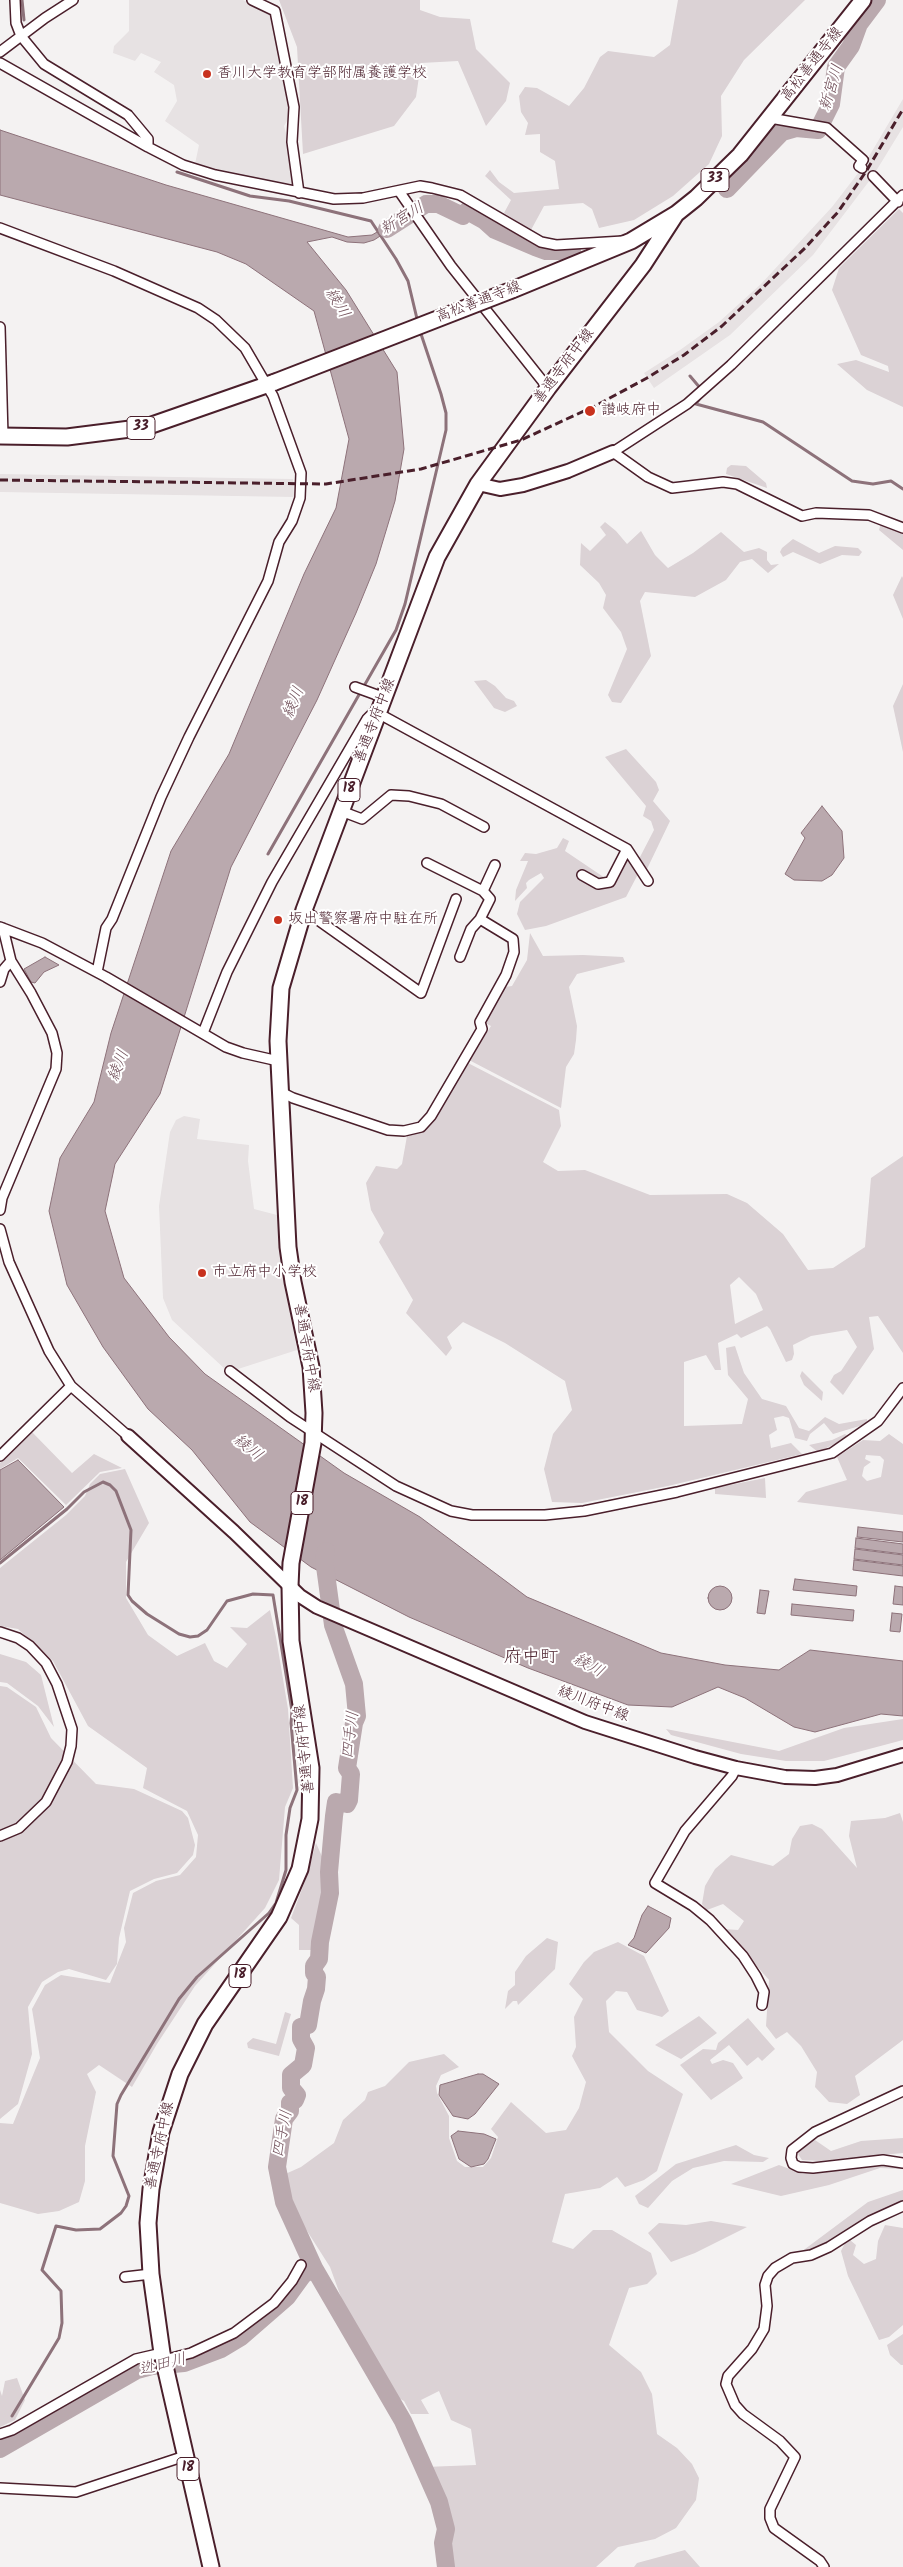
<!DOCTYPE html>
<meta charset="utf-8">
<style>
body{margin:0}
canvas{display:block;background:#f4f2f2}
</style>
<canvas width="903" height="2567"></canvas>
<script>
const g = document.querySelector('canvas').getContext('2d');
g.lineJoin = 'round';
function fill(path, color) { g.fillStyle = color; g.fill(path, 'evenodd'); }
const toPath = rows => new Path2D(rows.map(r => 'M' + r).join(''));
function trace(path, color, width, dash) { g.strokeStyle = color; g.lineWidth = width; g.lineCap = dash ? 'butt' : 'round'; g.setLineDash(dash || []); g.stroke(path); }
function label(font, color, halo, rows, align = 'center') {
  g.font = font + ' Kalam,"Klee One",sans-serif'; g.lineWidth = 4; g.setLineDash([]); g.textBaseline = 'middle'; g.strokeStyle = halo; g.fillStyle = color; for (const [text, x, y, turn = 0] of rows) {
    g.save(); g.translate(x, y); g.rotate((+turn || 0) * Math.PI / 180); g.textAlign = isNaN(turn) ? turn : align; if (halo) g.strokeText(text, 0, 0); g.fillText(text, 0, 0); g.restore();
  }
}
const built = toPath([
 [129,0,243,0,273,15,290,116,284,126,289,144,293,184,247,178,195,164,199,145,165,121,177,101,174,85,154,72,161,62,141,53,135,61,113,53,114,46,129,31],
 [903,99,903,127,873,176,813,255,730,335,654,388,644,373,680,350,719,322,761,284,832,207,862,168],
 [0,474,293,479,294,497,0,492],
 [184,1116,200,1119,197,1139,249,1145,248,1161,254,1209,277,1215,283,1277,297,1350,235,1370,226,1370,172,1320,163,1298,159,1206,170,1132,176,1120]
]);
const green = toPath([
 [279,0,420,0,420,10,440,17,470,19,476,49,510,83,506,101,486,126,458,61,421,63,416,97,394,126,303,154,297,47],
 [678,0,805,0,744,60,721,96,722,136,709,164,673,196,634,220,599,228,592,209,583,203,544,206,531,230,504,213,511,200,485,176,490,170,499,182,514,193,559,189,555,161,540,152,540,134,525,135,528,123,521,112,519,96,525,87,537,88,569,106,584,88,600,57,608,51,654,57,670,45],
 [899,209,903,213,903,407,867,390,837,364,856,360,889,372,888,366,861,355,832,290,839,268],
 [731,465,746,466,766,483,767,488,726,474,727,468],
 [605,522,616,531,627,544,641,531,655,555,668,568,693,553,721,532,744,552,759,548,767,552,767,560,771,565,779,564,768,573,752,559,740,562,726,580,695,597,645,592,640,601,651,656,621,703,612,702,608,695,627,649,621,632,603,608,606,595,599,583,580,565,581,543,590,551,606,535,600,527],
 [881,523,903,533,903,550,879,530],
 [793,539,819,553,835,546,858,548,862,552,859,556,842,555,820,564,793,552,783,557,780,552,782,548],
 [902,576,903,578,903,619,893,595],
 [486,680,495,686,506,698,514,701,517,706,505,712,494,708,474,681],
 [903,684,903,752,893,706],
 [626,749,656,782,659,790,653,801,670,821,647,869,637,876,626,897,546,926,525,930,517,914,520,902,544,878,541,873,529,880,526,883,527,888,515,901,516,890,528,861,520,861,525,853,536,854,557,848,563,838,569,841,565,851,605,878,621,871,628,857,640,857,654,830,651,821,643,816,646,806,605,757],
 [530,933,543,956,583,955,623,957,625,962,577,974,569,987,577,1026,576,1040,574,1054,566,1067,561,1108,469,1060,491,1026,485,1023,505,987,512,986,527,960],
 [466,1062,559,1110,561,1126,543,1162,558,1171,585,1170,650,1195,727,1194,747,1203,783,1234,808,1270,833,1268,865,1247,871,1178,903,1156,903,1353,878,1316,869,1317,874,1349,843,1395,830,1382,834,1375,841,1371,857,1347,847,1330,811,1336,793,1345,794,1354,792,1360,786,1362,770,1329,767,1326,741,1338,737,1334,718,1343,721,1370,715,1370,706,1355,684,1362,684,1426,742,1424,748,1399,728,1375,726,1348,735,1346,744,1373,762,1399,786,1406,799,1428,809,1431,825,1417,839,1424,867,1419,867,1421,863,1425,833,1434,824,1423,810,1434,807,1441,795,1438,789,1418,783,1416,774,1418,777,1430,769,1435,771,1448,791,1443,802,1454,668,1486,582,1503,552,1502,544,1469,553,1434,572,1410,565,1381,505,1343,463,1322,447,1337,452,1348,446,1356,406,1313,413,1300,379,1242,384,1233,371,1210,366,1183,376,1166,397,1169,402,1164,407,1136,425,1131],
 [739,1277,756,1294,763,1310,735,1324,730,1285],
 [802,1371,823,1392,822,1401,804,1385,800,1376],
 [32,1432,72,1473,94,1454,122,1468,100,1472,66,1505,18,1458,0,1469,0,1463],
 [845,1434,849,1437,818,1452,809,1445,832,1440],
 [889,1434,903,1444,903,1515,797,1502,806,1492,847,1480,837,1457,863,1440,880,1441],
 [866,1455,880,1456,884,1460,881,1477,867,1481,862,1476,864,1467,871,1462,865,1459],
 [125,1469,149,1523,126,1562,126,1598,148,1635,177,1656,205,1643,214,1661,227,1668,247,1644,230,1627,247,1628,270,1610,276,1637,288,1709,293,1788,285,1807,279,1880,265,1908,195,1986,157,2044,132,2087,99,2065,87,2074,96,2092,85,2146,85,2181,79,2202,59,2211,38,2214,0,2203,0,2123,13,2124,40,2058,32,2009,45,1985,61,1975,110,1983,126,1942,124,1928,133,1893,156,1881,180,1875,196,1857,198,1835,187,1811,143,1788,147,1768,88,1726,53,1661,18,1629,0,1626,0,1568,66,1515,85,1496,90,1484,100,1474],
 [765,1478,766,1498,715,1494,715,1488],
 [0,1654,26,1662,41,1675,54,1727,38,1706,7,1683,0,1682],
 [0,1686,7,1687,36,1707,51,1738,96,1784,134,1789,182,1811,188,1818,195,1845,193,1855,177,1873,154,1879,130,1891,119,1938,117,1964,106,1980,69,1969,58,1972,42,1982,28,2007,32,2054,18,2104,0,2119],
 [903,1719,903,1740,824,1761,786,1761,741,1754,671,1735,666,1729,779,1751,844,1728],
 [900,1813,903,1822,903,2040,855,2076,860,2095,847,2104,829,2102,815,2087,817,2072,801,2046,787,2032,776,2039,766,2026,769,1980,724,1929,738,1930,744,1921,723,1904,707,1910,702,1904,705,1886,715,1869,731,1855,773,1866,789,1854,792,1839,800,1826,812,1824,822,1829,857,1868,849,1836,851,1821,885,1818],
 [316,1843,324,1861,322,1897,312,1950,299,1950,299,1925,291,1918,307,1876],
 [547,1938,558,1942,555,1969,518,2005,517,2001,513,2001,505,2009,508,1991,515,1985,515,1972,526,1956],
 [618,1942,644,1956,669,2011,662,2017,637,2010,627,1992,616,1991,606,2001,609,2032,648,2071,683,2094,657,2171,644,2180,625,2187,617,2177,600,2188,565,2194,552,2242,573,2249,593,2230,612,2230,651,2253,657,2274,647,2284,629,2288,609,2345,641,2372,652,2394,657,2434,677,2448,692,2464,699,2478,696,2500,676,2528,655,2539,618,2547,596,2567,450,2567,447,2542,451,2528,440,2489,425,2467,476,2465,471,2429,451,2420,439,2391,421,2400,429,2414,411,2414,404,2401,395,2396,342,2300,330,2267,288,2201,283,2175,301,2167,334,2143,343,2120,365,2100,368,2092,385,2086,409,2062,444,2054,459,2067,441,2075,436,2086,437,2093,449,2116,449,2138,457,2161,465,2167,483,2167,491,2158,498,2137,491,2129,511,2102,546,2133,566,2130,579,2108,586,2082,572,2056,576,2047,574,2017,583,1999,569,1984,584,1962,594,1952],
 [285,2012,291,2014,279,2056,248,2048,247,2043,253,2038,276,2044],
 [699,2016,717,2033,681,2059,655,2045],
 [748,2018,775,2049,762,2061,758,2057,747,2066,729,2045,710,2060,712,2064,723,2060,733,2063,743,2078,711,2100,680,2065,703,2049,716,2050,718,2043],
 [903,2138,903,2153,820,2161,802,2160,798,2154,801,2146,815,2140,831,2151,861,2141],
 [736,2145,754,2155,769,2158,763,2162,724,2161,693,2168,672,2181,648,2208,639,2204,635,2196,676,2164],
 [779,2165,803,2174,891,2165,902,2169,880,2168,829,2185,781,2196,731,2184],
 [903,2190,903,2201,882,2211,819,2247,801,2252,868,2202],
 [711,2221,747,2227,695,2253,671,2262,648,2233,659,2223,686,2225],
 [885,2225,903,2228,903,2325,889,2337,879,2340,848,2276,841,2251,845,2243,850,2240,856,2245,853,2255,864,2264,876,2259,878,2241],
 [903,2334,903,2365,901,2365,890,2355,887,2345],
 [17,2378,25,2400,15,2420,0,2427,0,2390,2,2396,5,2381],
 [685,2550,700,2567,634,2567,637,2563]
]);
const water = toPath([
 [0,130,166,185,348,237,372,235,406,215,408,218,374,240,364,243,347,242,332,237,307,242,346,290,397,372,404,449,395,501,376,564,356,613,317,700,231,867,160,1094,115,1164,105,1211,124,1278,169,1337,205,1374,344,1473,420,1517,527,1597,661,1653,725,1665,779,1670,810,1650,903,1661,903,1716,881,1714,815,1732,794,1727,745,1698,718,1687,672,1707,628,1705,528,1668,409,1617,311,1567,250,1522,192,1450,148,1409,103,1347,67,1285,49,1211,60,1158,94,1102,111,1033,171,851,229,754,304,574,336,508,349,439,314,311,246,264,217,252,0,195,0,130],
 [822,806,842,831,844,858,832,875,822,881,794,880,785,874,805,838,801,833,822,806],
 [45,957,59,965,44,972,35,983,31,982,24,969,45,957],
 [18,1460,64,1507,0,1560,0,1470,18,1460],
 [858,1527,903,1532,903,1542,857,1537,858,1527],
 [856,1538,903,1544,903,1554,855,1548,856,1538],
 [855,1549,903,1555,903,1565,854,1559,855,1549],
 [854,1560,903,1566,903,1576,853,1570,854,1560],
 [795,1579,857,1586,856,1596,793,1590,795,1579],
 [895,1586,903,1587,903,1605,893,1604,895,1586],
 '708 1598a12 12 0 1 1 24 0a12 12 0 1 1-24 0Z',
 [760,1590,769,1591,765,1614,757,1613,760,1590],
 [792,1604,854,1610,853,1621,791,1615,792,1604],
 [892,1613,902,1614,900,1632,890,1631,892,1613],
 [648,1906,671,1918,669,1928,646,1953,628,1945,634,1938,642,1915,648,1906],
 [478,2074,483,2074,499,2084,475,2114,468,2119,453,2116,439,2095,440,2085,478,2074],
 [458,2131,484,2134,496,2139,488,2159,484,2164,471,2167,459,2159,451,2136,458,2131]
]);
const stream = toPath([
 [22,0,24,20],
 [177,172,250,196,289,201,371,221,396,259,408,281,418,323],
 [690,376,701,389],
 [701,397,696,404,763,422,852,481,873,484,891,481,903,489],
 [268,854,396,630,405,604,446,430,446,413,441,394,420,331],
 [0,1563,67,1509,84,1492,103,1482,110,1485,116,1491,131,1530,128,1595,132,1601,147,1614,179,1634,190,1637,198,1636,207,1630,227,1601,253,1594,273,1595,292,1711,291,1723,297,1790,290,1808,286,1835,286,1870,276,1903,269,1913,197,1977,179,1999,121,2095,117,2104,113,2156,129,2196,126,2206,121,2213,100,2229,76,2230,56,2226,42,2270,61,2291,62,2323,59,2338,12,2416],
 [14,2435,17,2439]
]);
const river = toPath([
 [727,189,782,132,796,128,818,130,831,104,836,67,851,46,859,24,877,0],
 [387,229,426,204,438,204,463,216,467,211,485,221,495,230,535,247,546,251,572,251],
 [326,1551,324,1559,333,1625,354,1684,357,1716,354,1723,347,1768,351,1774,349,1800,347,1804,336,1802,334,1816,329,1872,330,1893,320,1942,319,1959,314,1966,314,1973,317,1977,316,1989,312,2001,308,2025,301,2027,301,2039,306,2048,303,2065,291,2075,291,2088,297,2095,295,2100,290,2103,290,2111,284,2119,277,2167,284,2202,314,2268,403,2421,439,2502,446,2529,443,2543,446,2567],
 [0,2449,137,2370,152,2366,184,2363,221,2349,241,2337,287,2297,303,2275,314,2268]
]);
const street = toPath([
 [15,0,16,23,21,36,44,64,128,115,148,139,148,147],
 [252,0,275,11,294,107,292,142,299,193],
 [0,52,45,18,73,0],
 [0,63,148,147,183,165,215,175,334,199,363,198,420,186,432,188,460,195,541,242,556,245,623,241],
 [770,118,827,128,863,160,859,166,862,168],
 [873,176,898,202],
 [399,191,451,266,548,388],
 [903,195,731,365,687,404,613,452,648,477,672,488,723,482,737,484,802,516,816,513,869,515,903,528],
 [0,228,114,271,198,308,216,320,245,348,273,396,301,473,300,498,292,521,279,542,268,581,189,737,161,797,112,919,106,928,97,972],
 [0,327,3,436],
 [355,687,385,698],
 [341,811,362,819,391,795,409,796,441,804,484,827],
 [582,875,598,884,610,882,627,849],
 [483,891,495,865],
 [304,910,421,993,456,899],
 [0,927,42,943,106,977,226,1047,243,1053,274,1060,279,1059],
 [460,957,471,929,480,919],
 [0,982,4,969,11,961],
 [203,1033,227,972,272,882,367,719,373,713,385,717,627,849,648,881],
 [281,1092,293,1098,388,1130,404,1131,421,1127,431,1116,482,1029,480,1022,506,975,514,952,513,939,480,919,490,899,483,891,427,863],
 [0,1210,2,1198,56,1069,57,1053,52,1033,31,993,11,961,3,928],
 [0,1229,9,1262,49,1351,71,1386,128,1436],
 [230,1371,290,1417,396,1486,451,1511,472,1515,545,1515,584,1511,677,1492,832,1453,878,1421,903,1388],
 [0,1456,71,1386],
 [0,1632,18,1638,30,1646,46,1663,57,1684,72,1729,71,1746,67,1762,46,1802,19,1828,0,1836],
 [736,1768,732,1776,685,1831,655,1883,693,1906,710,1920,743,1956,756,1976,764,1992,762,2005],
 [903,2091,815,2132,792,2150,791,2158,793,2164,799,2167,813,2168,883,2160,903,2163],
 [125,2277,151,2274],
 [164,2360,191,2353,234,2333,274,2303,292,2281,301,2265],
 [0,2434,12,2430,136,2359,162,2353],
 [0,2488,76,2492,185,2456],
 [824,2567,820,2561,774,2528,770,2518,770,2509,795,2457,780,2441,743,2414,735,2405,726,2384,728,2376,752,2349,764,2329,767,2306,765,2285,768,2276,775,2268,792,2258,811,2255,829,2247,870,2221,903,2206]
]);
const secondary = toPath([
 [478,484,500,489,523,485,568,471,613,452],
 [128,1436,234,1532,300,1596,317,1607,585,1722,695,1757,736,1768,785,1777,815,1778,837,1775,903,1755]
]);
const primary = toPath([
 [512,290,631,241,676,214,696,198,740,155,863,0],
 [0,436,67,437,146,427,275,382],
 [211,2567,162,2353,151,2274,148,2223,151,2189,161,2132,180,2074,205,2024,279,1917,300,1869,310,1819,311,1768,291,1641,290,1586,291,1563,313,1443,314,1413,311,1367,293,1282,288,1247,278,1041,281,988,304,910,437,557,478,484,548,388,643,265,676,214]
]);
const rail = toPath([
 [0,480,326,484,421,469,521,440,595,406,647,378,684,355,722,326,805,248,838,212,867,170,903,109]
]);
const primaryBridge = toPath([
 [275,382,512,290]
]);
const markers = [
 [207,74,5,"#c8321e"],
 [590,411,6,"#c8321e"],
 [278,920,5,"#c8321e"],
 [202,1273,5,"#c8321e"]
];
const shields = [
 [715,180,28],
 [141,428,28],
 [349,790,22],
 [302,1503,22],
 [240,1976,22],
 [188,2469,22]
];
const shieldNames = [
 ["33",715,180],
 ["33",141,428],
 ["18",349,790],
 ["18",302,1503],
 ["18",240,1976],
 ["18",188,2469]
];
const streetNames = [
 ["高松善通寺線",813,65,-52],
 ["高松善通寺線",479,303,-21],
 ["善通寺府中線",565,367,-53],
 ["善通寺府中線",376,721,-69],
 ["善通寺府中線",305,1348,80],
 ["綾川府中線",593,1705,21],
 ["善通寺府中線",306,1749,-96],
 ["善通寺府中線",161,2146,-78]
];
const poiNames = [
 ["香川大学教育学部附属養護学校",217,74],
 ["讃岐府中",601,411],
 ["坂出警察署府中駐在所",288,920],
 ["市立府中小学校",212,1273]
];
const waterNames = [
 ["新宮川",833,88,-73],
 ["新宮川",403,220,-31],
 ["綾川",336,304,60],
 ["綾川",295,703,-67],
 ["綾川",120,1066,-69],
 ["綾川",247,1449,39],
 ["綾川",588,1667,30],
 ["四手川",352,1735,-83],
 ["四手川",284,2134,-79],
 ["迯田川",163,2366,-14]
];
const quarterNames = [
 ["府中町",531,1659]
];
fill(built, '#e7e2e3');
fill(green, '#dbd2d5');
fill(water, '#baa9ae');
trace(water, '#8d727a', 1);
trace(stream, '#8d727a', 3);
trace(river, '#baa9ae', 18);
trace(street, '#4a1f2b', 12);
trace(secondary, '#4a1f2b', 16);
trace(primary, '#4a1f2b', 19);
trace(street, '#fff', 9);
trace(secondary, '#fff', 12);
trace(primary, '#fff', 15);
trace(rail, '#4a1f2b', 3, [8, 4]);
trace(primaryBridge, '#4a1f2b', 19, []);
trace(primaryBridge, '#fff', 15);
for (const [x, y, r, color] of markers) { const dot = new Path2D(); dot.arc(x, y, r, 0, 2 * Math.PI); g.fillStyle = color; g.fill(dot); trace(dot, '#fff', 2); }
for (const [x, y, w] of shields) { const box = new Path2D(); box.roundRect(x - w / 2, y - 11.5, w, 23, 4); g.fillStyle = '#fff'; g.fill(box); trace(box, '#4a1f2b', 1); }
label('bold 14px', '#4a1f2b', null, shieldNames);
label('15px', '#4a1f2b', '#fff', streetNames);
label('15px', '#4a1f2b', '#fff', poiNames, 'left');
label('italic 16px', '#714f59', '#fff', waterNames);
label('18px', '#4a1f2b', '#fff', quarterNames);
</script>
